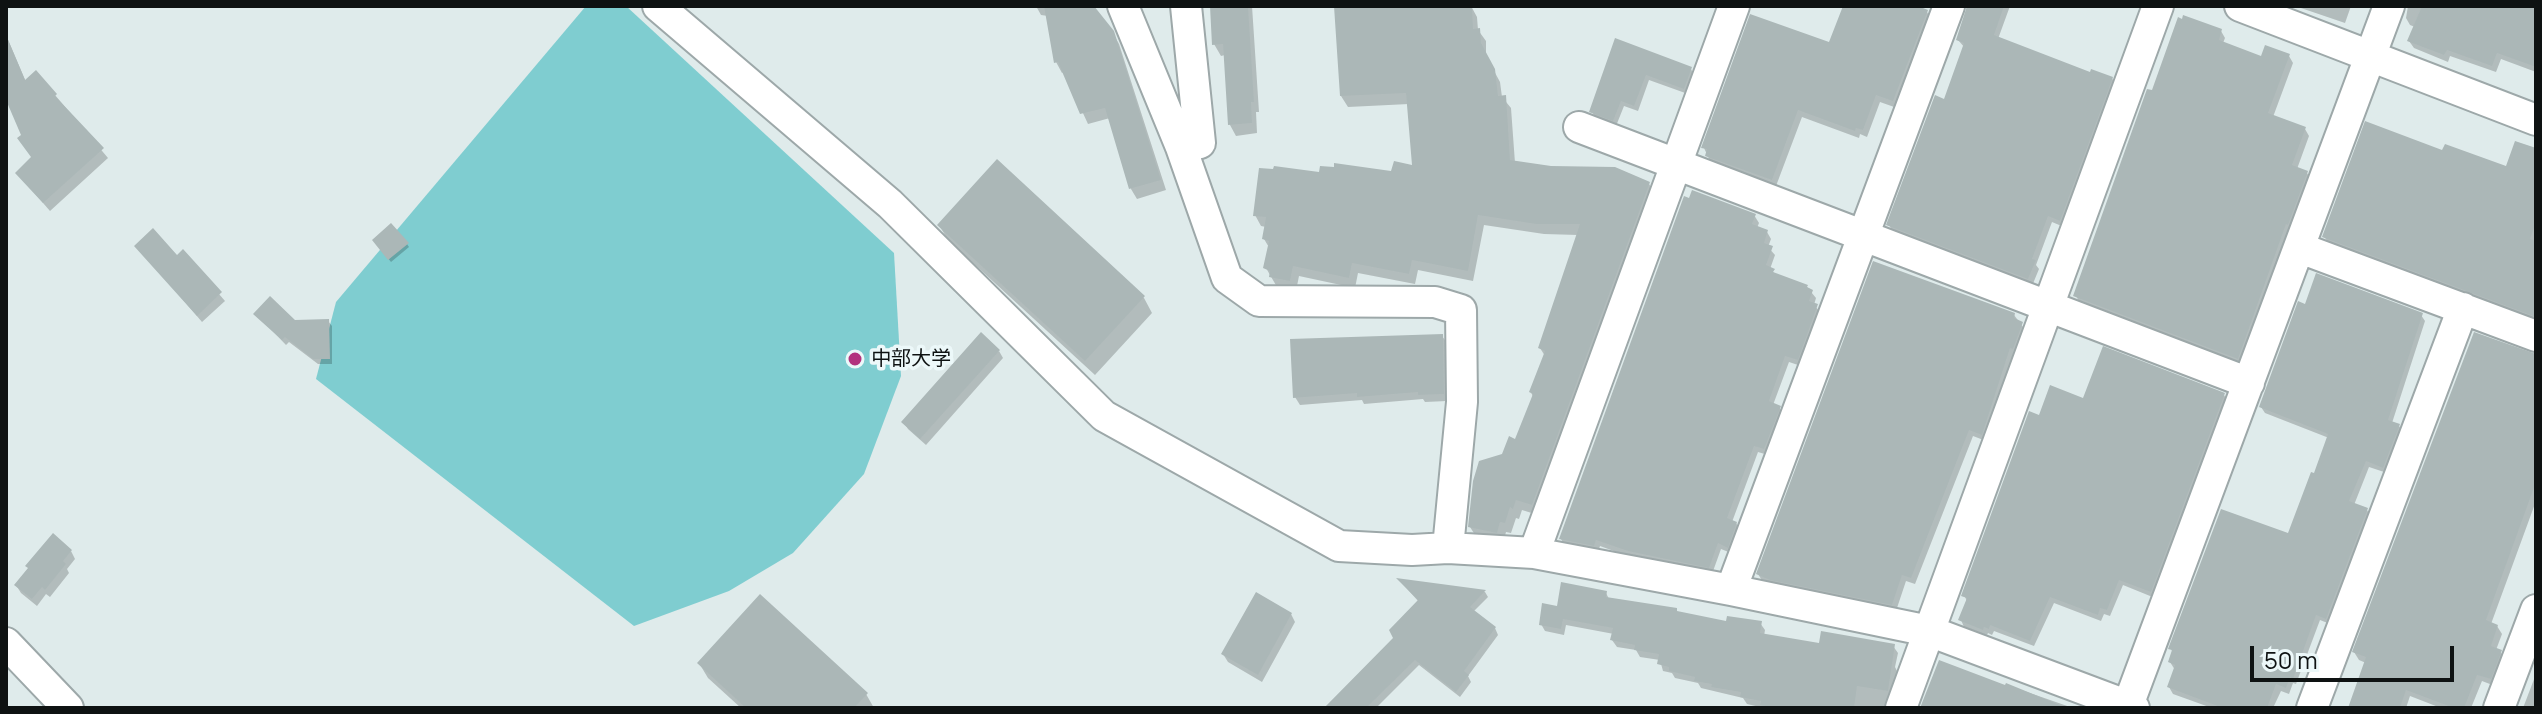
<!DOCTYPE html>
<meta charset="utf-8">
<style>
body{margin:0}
#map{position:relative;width:2542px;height:714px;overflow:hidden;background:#dfebeb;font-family:Manrope,sans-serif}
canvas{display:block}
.frame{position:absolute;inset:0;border:8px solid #0e1212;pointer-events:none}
.scale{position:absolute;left:2250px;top:646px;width:204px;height:36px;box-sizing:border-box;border:4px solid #0e1212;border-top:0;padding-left:10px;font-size:24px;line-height:28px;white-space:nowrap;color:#0e1212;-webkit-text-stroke:6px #ecf8f9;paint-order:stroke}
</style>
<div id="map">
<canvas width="2542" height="714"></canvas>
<div class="frame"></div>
<div class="scale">50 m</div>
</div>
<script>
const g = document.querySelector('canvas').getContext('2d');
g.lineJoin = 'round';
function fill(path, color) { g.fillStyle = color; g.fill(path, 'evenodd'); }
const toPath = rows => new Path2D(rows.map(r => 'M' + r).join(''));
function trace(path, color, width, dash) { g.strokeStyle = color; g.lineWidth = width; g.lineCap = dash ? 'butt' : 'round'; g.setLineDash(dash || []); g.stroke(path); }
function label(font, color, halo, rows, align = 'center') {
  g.font = font + ' Manrope,"Noto Sans JP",sans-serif'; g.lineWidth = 7; g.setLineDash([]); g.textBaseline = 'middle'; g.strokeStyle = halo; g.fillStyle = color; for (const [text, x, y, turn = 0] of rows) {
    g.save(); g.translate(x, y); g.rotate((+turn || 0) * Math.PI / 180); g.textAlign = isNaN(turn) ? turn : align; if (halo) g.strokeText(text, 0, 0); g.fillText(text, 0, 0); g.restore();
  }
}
const green = toPath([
 [586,6,626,6,894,253,901,376,864,474,793,553,729,591,634,626,316,379,336,302]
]);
const shadow = toPath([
 [1036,6,1091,6,1112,32,1119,44,1166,190,1137,199,1131,189,1110,118,1088,124,1064,72,1062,73,1056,62,1048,16,1041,15],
 [1212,6,1252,6,1259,112,1256,112,1257,133,1236,136,1230,125,1225,55,1221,56,1214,44],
 [1336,6,1471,6,1477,17,1478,30,1486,41,1486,56,1500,82,1502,97,1511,108,1515,163,1649,184,1656,195,1538,515,1522,510,1519,519,1516,518,1511,533,1506,532,1503,543,1477,538,1470,527,1503,455,1516,441,1533,397,1531,392,1545,356,1540,348,1578,235,1544,234,1484,225,1473,281,1418,270,1415,284,1358,273,1355,288,1299,276,1296,291,1277,287,1266,268,1270,249,1264,239,1266,227,1261,226,1255,215,1321,174,1393,173,1414,168,1409,104,1348,107,1341,96],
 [1845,6,1918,6,1927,12,1931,19,1897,108,1880,102,1867,137,1860,134,1859,138,1802,117,1776,186,1711,163,1704,148,1831,45],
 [1969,6,2010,6,1998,39,2091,75,2112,78,2116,86,2064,227,2052,222,2036,265,2039,269,2032,286,1893,232,1889,225,1946,102,1965,48,1958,40],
 [2295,6,2351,6,2345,23],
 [2408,6,2536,6,2536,72,2501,59,2496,72,2450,56,2448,62,2414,48,2409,41,2415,27,2410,25,2406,18],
 [2221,31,2225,38,2223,43,2262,58,2289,56,2293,63,2273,117,2305,129,2309,136,2297,169,2307,173,2311,180,2242,366,2080,303,2076,296,2153,93],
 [6,35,26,82,55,95,108,158,50,211,17,173,33,158,6,94],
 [1616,40,1691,69,1694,75,1688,94,1649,80,1638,111,1624,106,1616,126,1595,118,1592,111],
 [2536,151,2536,322,2329,244,2324,236,2444,152,2507,169],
 [997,162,1144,298,1152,313,1095,375,948,240,939,225],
 [1754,215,1759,223,1757,228,1767,232,1771,239,1768,247,1775,255,1770,269,1776,275,1807,287,1816,298,1814,305,1821,313,1801,366,1789,362,1773,405,1779,407,1783,414,1768,455,1758,452,1732,522,1736,523,1740,530,1731,553,1721,549,1712,574,1633,558,1600,546,1598,552,1565,546,1561,539],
 [376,243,407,244,409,247,391,262],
 [137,246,176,258,183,252,225,301,202,322],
 [2307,306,2421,315,2425,321,2392,423,2399,426,2403,432,2387,473,2369,467,2354,505,2367,510,2371,517,2330,624,2320,620,2296,684,2293,683,2289,694,2281,691,2273,708,2212,708,2173,694,2169,687,2175,670,2170,662,2173,653,2171,649,2290,536,2316,475,2329,438,2265,413,2261,407],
 [256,314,294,322,328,321,332,326,332,364,318,364,289,342,286,345],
 [2014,315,2026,331,2017,355,2014,354,1986,441,1973,436,1915,584,1906,581,1896,611,1763,582,1758,574],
 [1442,336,1447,343,1447,401,1425,402,1423,399,1364,404,1362,400,1300,405,1295,397],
 [999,351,1003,358,926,445,908,429,904,422],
 [2536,355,2536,501,2491,624,2497,626,2502,634,2496,650,2500,651,2505,659,2495,686,2482,681,2471,708,2441,708,2410,696,2406,708,2350,708,2366,663,2359,660,2354,652],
 [2224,395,2228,402,2155,598,2123,585,2110,616,2104,614,2101,621,2054,603,2034,646,1994,631,1992,635,1988,633,1987,635,1964,627,1961,620,1967,601,1964,595,2041,417,2084,400],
 [71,551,75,559,67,569,69,573,50,597,46,594,37,606,21,593,16,585],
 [1399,580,1485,592,1488,597,1473,612,1495,628,1498,635,1468,676,1471,682,1460,697,1419,665,1376,708,1327,708,1396,639,1419,602],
 [1606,593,1609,599,1728,623,1760,623,1765,630,1764,636,1820,645,1893,646,1898,653,1895,667,1897,671,1889,708,1764,708,1747,704,1743,698,1701,688,1698,683,1675,678,1672,673,1663,671,1660,660,1640,657,1636,650,1617,647,1612,640,1614,634,1566,625,1564,635,1545,631,1541,624,1559,608],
 [1291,614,1295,622,1262,682,1228,662,1223,654],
 [699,663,866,694,874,708,741,708,708,678],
 [2536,674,2536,708,2523,708],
 [2007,685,2073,708,1923,708,2006,688]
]);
const building = toPath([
 [1044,6,1094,6,1114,31,1161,180,1129,189,1105,108,1080,114,1058,62,1054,63],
 [1210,6,1248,6,1254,102,1251,102,1252,123,1228,125,1223,44,1212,45],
 [1334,6,1472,6,1473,29,1480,28,1481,43,1495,69,1498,96,1506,95,1510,160,1551,166,1615,167,1650,182,1532,505,1516,500,1513,509,1510,507,1505,523,1500,522,1497,533,1468,527,1473,481,1479,461,1502,454,1509,436,1515,439,1533,394,1529,392,1545,351,1538,348,1580,224,1536,224,1478,215,1468,271,1412,260,1409,274,1352,263,1349,278,1293,266,1290,281,1269,277,1270,271,1263,268,1269,241,1262,239,1266,217,1253,216,1259,168,1273,169,1274,166,1319,172,1320,166,1334,167,1334,163,1391,171,1394,161,1412,165,1406,93,1340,96],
 [1843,6,1918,6,1928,10,1893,101,1876,95,1863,130,1856,128,1855,131,1798,110,1772,180,1705,156,1707,149,1701,148,1750,14,1829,42],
 [1967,6,2004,6,1994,35,2090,72,2091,69,2113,77,2060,221,2048,216,2032,259,2036,260,2028,279,1886,225,1935,95,1944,99,1964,43,1956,40],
 [2422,6,2536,6,2536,67,2497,53,2492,66,2447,50,2444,55,2407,41],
 [2183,15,2222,29,2219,40,2261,56,2265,45,2290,54,2268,113,2306,127,2292,165,2308,171,2288,225,2286,224,2238,359,2073,296,2147,89,2152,90,2178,17,2182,19],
 [6,35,25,80,36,70,57,94,55,96,104,148,43,203,15,173,31,157,17,138,21,135,6,100],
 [1615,38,1692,67,1684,89,1646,75,1634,106,1621,101,1613,121,1589,112],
 [2365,121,2442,150,2445,144,2506,166,2515,141,2536,148,2536,222,2530,239,2536,241,2536,317,2322,237],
 [997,159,1145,296,1085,361,937,225],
 [1692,190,1756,214,1752,224,1768,230,1764,243,1773,246,1766,265,1775,269,1773,272,1808,285,1807,287,1813,290,1809,301,1818,304,1798,360,1785,356,1769,401,1781,406,1764,449,1754,446,1727,518,1737,522,1728,548,1718,543,1709,568,1628,551,1596,540,1594,546,1559,539,1684,196,1689,198],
 [391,223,409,243,388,260,372,240],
 [153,228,177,255,183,249,222,292,197,316,134,246],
 [1873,261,2015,313,2014,318,2023,322,2013,349,2010,348,1982,435,1969,430,1911,578,1902,575,1892,605,1770,580,1756,574],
 [2316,273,2423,313,2388,420,2400,424,2383,468,2366,461,2349,501,2368,508,2326,619,2316,615,2293,679,2290,677,2286,688,2276,684,2267,708,2223,708,2167,687,2175,665,2168,662,2172,650,2168,649,2221,509,2288,533,2311,472,2314,473,2328,434,2259,407,2298,301,2305,304],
 [270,296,295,320,329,319,330,359,313,359,285,337,282,340,253,314],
 [981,332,1000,350,920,439,901,422],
 [2474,332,2536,354,2536,482,2486,620,2498,625,2491,646,2502,650,2491,679,2477,675,2464,708,2454,708,2406,690,2400,708,2348,708,2366,657,2352,652],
 [1443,334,1444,394,1418,395,1418,392,1357,397,1357,393,1293,398,1290,339],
 [2103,346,2225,393,2151,592,2119,580,2107,610,2100,608,2098,615,2050,597,2030,641,1990,625,1989,629,1984,627,1983,630,1958,620,1967,598,1961,596,2029,411,2039,415,2050,385,2083,398],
 [53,533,72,550,63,561,66,564,45,590,42,587,32,599,14,585,28,568,25,566],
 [1396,578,1486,590,1470,607,1496,627,1464,671,1469,675,1456,692,1415,660,1366,708,1324,708,1393,638,1389,630,1418,600],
 [1561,582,1607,591,1606,597,1677,608,1677,611,1726,621,1727,616,1762,621,1760,633,1819,643,1821,631,1895,644,1888,691,1857,686,1854,708,1776,708,1760,705,1761,701,1740,697,1741,692,1711,687,1712,684,1694,681,1695,677,1669,671,1669,667,1657,664,1659,654,1634,650,1635,645,1610,640,1613,628,1563,619,1561,629,1539,625,1542,603,1557,606],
 [1256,592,1292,613,1258,675,1221,654],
 [760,594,868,693,854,708,746,708,697,663],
 [1939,660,2005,685,2006,683,2067,708,1920,708]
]);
const minor = toPath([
 [658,6,890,204,1104,416,1339,546,1412,550,1448,548,1534,553,1731,590,1929,631,2134,708],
 [1123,6,1181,147,1227,278,1259,301,1435,302,1461,310,1462,402,1448,548],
 [2240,6,2536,120],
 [1579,127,2249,383],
 [1181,147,1200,143,1186,6],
 [2300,248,2536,336],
 [1534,553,1734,6],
 [1731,590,1949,6],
 [6,643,68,708],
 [1901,708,2158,6],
 [2127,708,2389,6],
 [2312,708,2463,308],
 [2499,708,2536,610]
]);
const markers = [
 [855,359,8,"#b2327e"]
];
const poiNames = [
 ["中部大学",871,359]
];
fill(green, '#7fcdd0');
fill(shadow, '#0003');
fill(building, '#abb7b7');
trace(minor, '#9da8a9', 34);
trace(minor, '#fff', 30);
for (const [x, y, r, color] of markers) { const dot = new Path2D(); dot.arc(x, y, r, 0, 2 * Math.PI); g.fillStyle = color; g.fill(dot); trace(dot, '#ecf8f9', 3); }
label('20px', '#0e1212', '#ecf8f9', poiNames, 'left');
</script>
